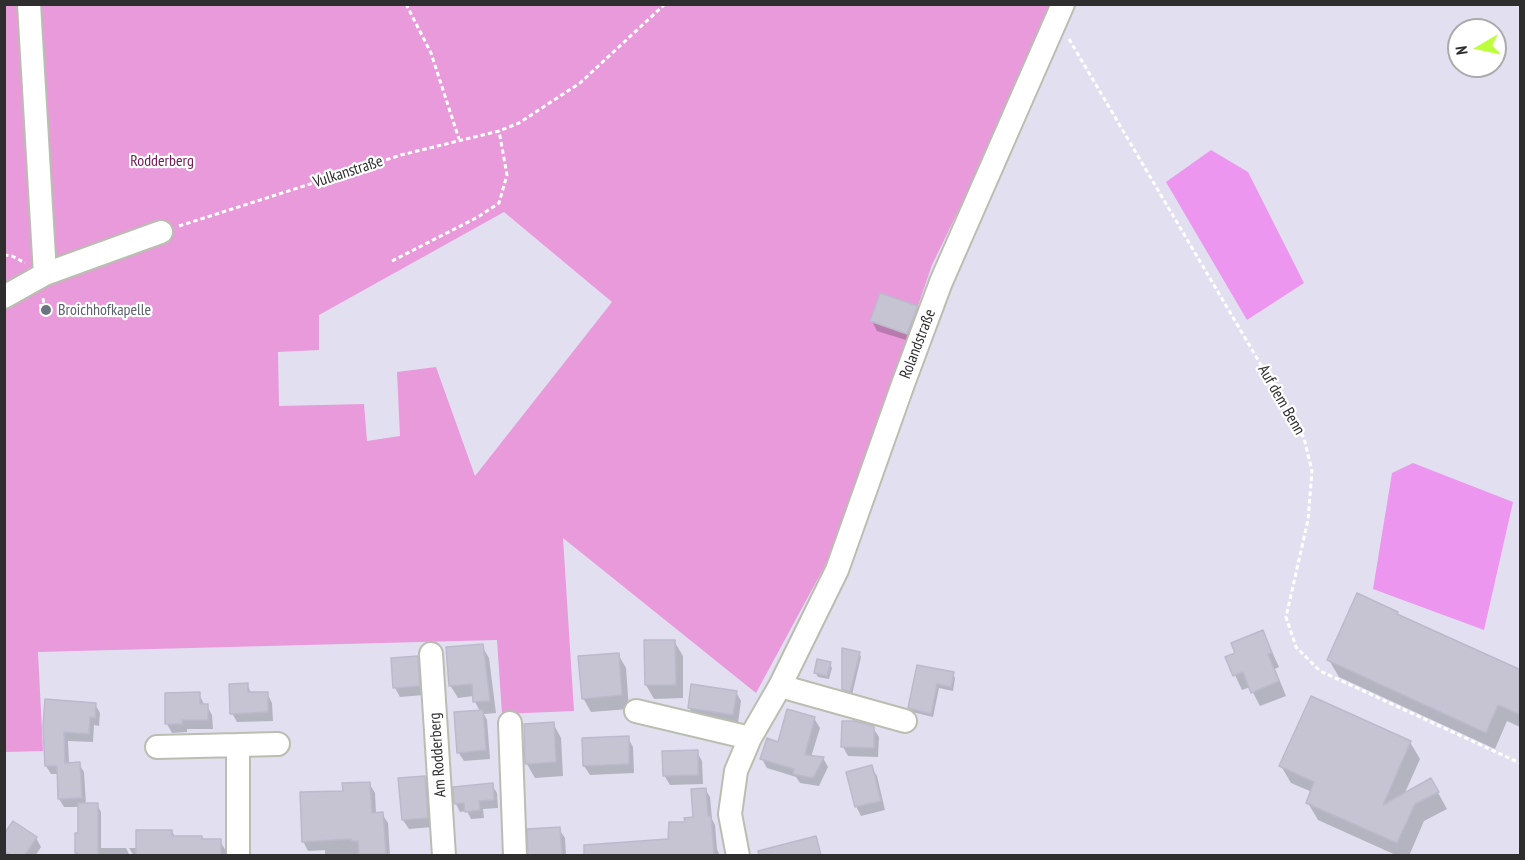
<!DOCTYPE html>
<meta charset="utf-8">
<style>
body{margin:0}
#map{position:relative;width:1525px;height:860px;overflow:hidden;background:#e2e0f0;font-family:"PT Sans Narrow",sans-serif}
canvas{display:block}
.frame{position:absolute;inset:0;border:6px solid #2e2e2e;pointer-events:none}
.north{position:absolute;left:1447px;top:18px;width:60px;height:60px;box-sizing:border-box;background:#fff;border:2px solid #ababab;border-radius:50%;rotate:261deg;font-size:16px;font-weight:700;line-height:24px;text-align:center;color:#2e2e2e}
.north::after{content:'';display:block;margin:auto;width:21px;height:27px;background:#bdff3e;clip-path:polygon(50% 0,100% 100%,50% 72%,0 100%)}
</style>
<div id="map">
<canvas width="1525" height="860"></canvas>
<div class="frame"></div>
<div class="north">N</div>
</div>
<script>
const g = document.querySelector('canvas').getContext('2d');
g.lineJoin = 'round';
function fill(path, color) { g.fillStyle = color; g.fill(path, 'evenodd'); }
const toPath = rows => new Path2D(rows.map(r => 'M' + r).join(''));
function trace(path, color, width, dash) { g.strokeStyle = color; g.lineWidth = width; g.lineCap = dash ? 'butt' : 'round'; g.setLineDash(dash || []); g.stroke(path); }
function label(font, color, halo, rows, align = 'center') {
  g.font = font + ' "PT Sans Narrow",sans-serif'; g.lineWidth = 4.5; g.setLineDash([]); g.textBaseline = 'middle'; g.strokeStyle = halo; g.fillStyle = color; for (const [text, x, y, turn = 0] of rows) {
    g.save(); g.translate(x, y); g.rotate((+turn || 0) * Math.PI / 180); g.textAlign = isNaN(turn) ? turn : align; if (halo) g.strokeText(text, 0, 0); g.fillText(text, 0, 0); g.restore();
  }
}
const green = toPath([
 [5,5,1058,5,932,265,858,480,828,560,756,693,563,538,574,711,502,714,497,640,38,652,43,751,5,752,4,307,21,274,5,284],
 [504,212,612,302,475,476,436,367,397,372,400,436,367,441,364,404,279,406,278,352,319,350,319,315]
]);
const pitch = toPath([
 [1211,150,1248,172,1304,283,1247,320,1166,182],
 [1413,463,1513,502,1484,630,1373,589,1392,473]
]);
const shadow = toPath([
 [917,307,922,316,912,342,877,331,872,321],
 [1397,613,1399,617,1520,672,1520,727,1507,721,1495,749,1339,677,1329,660],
 [1263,632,1279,667,1275,669,1286,696,1260,706,1250,687,1242,690,1227,658,1237,654],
 [674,641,683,656,683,698,654,699,646,685],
 [482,646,489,658,496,713,484,714,487,720,490,759,464,761,458,752,480,711,475,702,474,696,458,698,450,685],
 [859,653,861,657,852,695,846,693,844,689],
 [618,654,626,668,629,709,591,712,583,698],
 [417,657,422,667,424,695,400,697,395,688],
 [830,664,832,668,829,679,818,677,815,672],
 [918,667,953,674,955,678,953,691,939,688,933,717,912,712,910,708],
 [247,685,252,694,267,693,272,703,273,721,237,722,232,713],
 [736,692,741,701,738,723,695,717,689,708],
 [199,694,205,706,207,706,212,715,213,729,187,729,187,732,172,733,167,724],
 [95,704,100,713,99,726,94,725,93,742,68,741,69,764,79,764,84,772,86,805,97,804,101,812,101,848,126,848,130,856,78,856,76,853,80,835,80,807,64,807,59,799,58,774,51,774,46,766,45,726],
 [814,718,820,728,811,757,823,758,828,767,819,786,800,783,796,777,767,768,762,759,779,744],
 [553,723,561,738,563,776,535,778,527,764],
 [873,728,879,737,878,757,848,756,843,747],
 [628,738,633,747,634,773,590,775,584,766],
 [1410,742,1420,759,1404,795,1431,780,1447,809,1424,821,1409,856,1398,856,1318,820,1308,803,1312,792,1291,783,1281,766],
 [697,752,702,761,703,784,670,785,664,775],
 [871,767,877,776,885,810,861,816,856,806],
 [424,777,429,787,432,827,409,829,403,820],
 [369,783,375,793,376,814,382,814,388,823,390,856,325,856,325,850,308,851,303,841,344,792],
 [492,785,497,793,498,808,483,809,484,818,471,819,467,811,460,812,456,804],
 [705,789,710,797,712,819,715,825,717,849,720,856,587,856,587,846,670,841,686,823,694,818],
 [14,824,36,838,41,847,35,856,4,856,4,835],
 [559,829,565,838,566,856,529,856,529,830],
 [172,831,175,837,220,841,229,856,134,856,129,848,138,848],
 [815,837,822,856,781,856,779,847]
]);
const building = toPath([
 [880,293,918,306,907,334,870,321,880,293],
 [1357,593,1398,612,1397,614,1521,670,1521,715,1498,705,1486,733,1327,660,1357,593],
 [1263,630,1272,653,1268,654,1279,681,1251,693,1243,672,1233,676,1225,657,1235,653,1231,643,1263,630],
 [644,640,675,640,676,685,645,685,644,640],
 [483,644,490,701,473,702,472,684,449,686,446,647,483,644],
 [842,648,860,652,850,692,842,689,842,648],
 [619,653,622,695,582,699,578,656,619,653],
 [418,656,420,686,393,688,391,658,418,656],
 [817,659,831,662,827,676,814,673,817,659],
 [917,665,954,672,951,687,937,684,931,714,908,708,917,665],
 [248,683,248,692,268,692,268,712,230,714,229,684,248,683],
 [691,684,737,691,733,715,688,708,691,684],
 [200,692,200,704,208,704,208,720,182,720,183,724,165,724,165,693,200,692],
 [1311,696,1411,741,1383,805,1431,778,1439,792,1415,804,1397,843,1306,803,1314,782,1279,766,1311,696],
 [45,699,96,703,95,718,90,717,89,734,64,732,65,763,80,762,82,798,58,799,57,766,45,766,43,726,45,699],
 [787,709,815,717,805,755,824,757,813,778,793,774,794,769,760,759,767,738,778,742,787,709],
 [483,710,486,750,457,753,454,712,483,710],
 [842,721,855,721,874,726,874,748,841,747,842,721],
 [554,722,556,762,525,764,524,724,554,722],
 [629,736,629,764,583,766,582,738,629,736],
 [698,750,698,775,663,776,662,751,698,750],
 [872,765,881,801,855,807,846,772,872,765],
 [425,776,428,818,402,820,398,778,425,776],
 [370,782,372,813,383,812,386,854,359,854,358,841,351,841,351,839,302,842,300,792,343,791,342,783,370,782],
 [493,783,494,800,479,801,480,810,465,812,464,803,454,804,453,787,493,783],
 [706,788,708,816,711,816,714,855,584,855,584,845,668,839,669,822,685,822,684,818,693,817,691,789,706,788],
 [78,803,98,803,98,855,78,855,78,853,75,853,75,833,78,833,78,803],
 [13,821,37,837,25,855,11,855,4,851,4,834,13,821],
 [560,827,562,855,528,855,527,829,560,827],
 [136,830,172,830,172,836,202,836,202,839,221,839,221,855,136,855,136,830],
 [816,836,821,855,759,855,758,851,816,836]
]);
const path = toPath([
 [406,4,431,53,459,139],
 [1069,39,1304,438,1312,471,1308,520,1286,617,1296,647,1320,671,1520,763],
 [179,226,401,155,499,131,519,123,580,83,665,4],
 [4,255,12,256,25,263],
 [392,261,478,217,499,203,507,175,499,131],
 [39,306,44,305,43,298]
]);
const minor = toPath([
 [29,4,45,274],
 [4,297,45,274,161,232],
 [431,654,444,856],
 [780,686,905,721],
 [636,711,750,738],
 [510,723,515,856],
 [238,745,278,744],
 [157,747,238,745,238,856],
 [738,856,730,814,736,771,750,738,780,686,837,570,903,384,941,282,1063,4]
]);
const markers = [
 [46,310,6,"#6b7280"]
];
const parkNames = [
 ["Rodderberg",162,161]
];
const streetNames = [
 ["Vulkanstraße",348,172,-18],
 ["Rolandstraße",918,344,-69],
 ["Auf dem Benn",1281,400,60],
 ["Am Rodderberg",438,755,-94]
];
const worshipNames = [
 ["Broichhofkapelle",58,310]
];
fill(green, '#e89ada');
fill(pitch, '#ec96f0');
fill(shadow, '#0003');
fill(building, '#c6c4d2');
trace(building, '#bcb9cc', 1.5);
trace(minor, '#babeb0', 26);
trace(path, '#fff', 3, [4.5, 3]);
trace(minor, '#fff', 22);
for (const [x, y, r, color] of markers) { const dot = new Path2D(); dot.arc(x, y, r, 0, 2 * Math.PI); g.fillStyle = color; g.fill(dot); trace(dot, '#fff', 2); }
label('16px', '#721755', '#fff', parkNames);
label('16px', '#2e2e2e', '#fff', streetNames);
label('16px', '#5b616d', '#fff', worshipNames, 'left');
</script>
